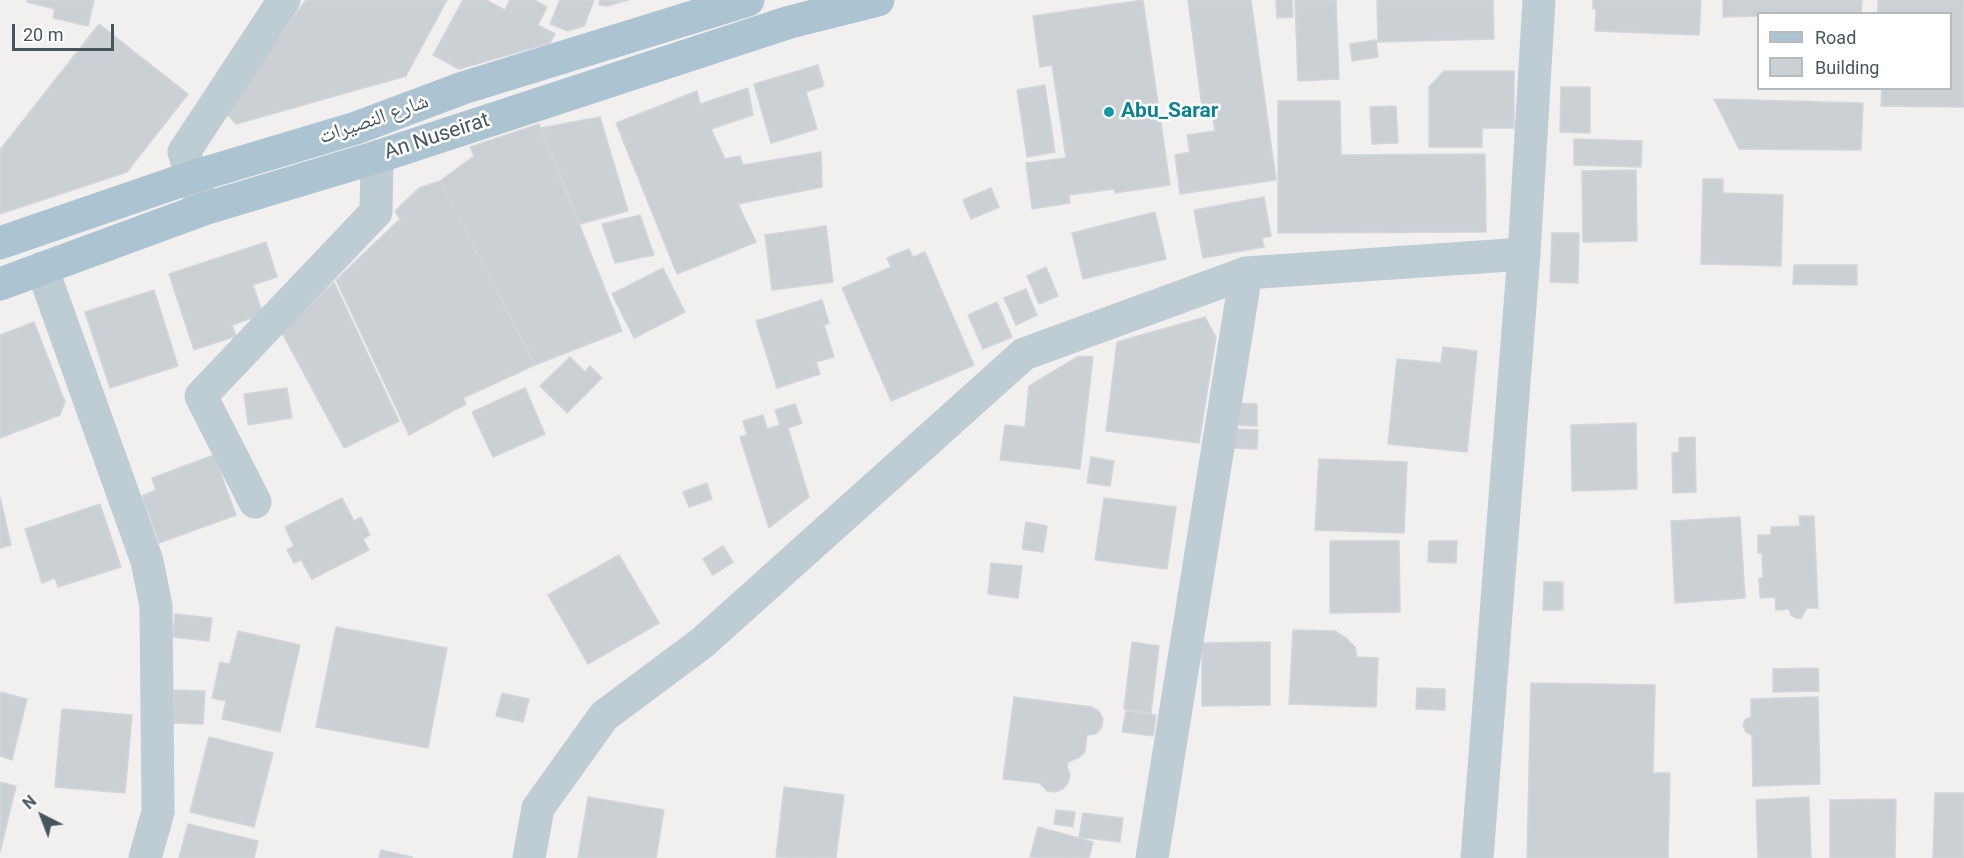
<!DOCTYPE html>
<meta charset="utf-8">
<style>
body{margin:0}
#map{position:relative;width:1964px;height:858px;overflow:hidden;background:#f2efef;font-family:Roboto,sans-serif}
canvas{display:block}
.legend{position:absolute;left:1757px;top:12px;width:195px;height:78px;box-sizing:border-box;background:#fff;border:2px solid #b5bbbf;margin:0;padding:8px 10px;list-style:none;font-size:18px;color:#45565f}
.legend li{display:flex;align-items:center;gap:12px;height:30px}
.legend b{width:30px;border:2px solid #b5bbbf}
.north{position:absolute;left:12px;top:786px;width:60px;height:60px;-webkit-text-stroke:4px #fff;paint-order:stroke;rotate:318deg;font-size:16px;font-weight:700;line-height:24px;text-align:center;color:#45565f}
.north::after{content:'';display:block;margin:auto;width:21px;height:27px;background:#45565f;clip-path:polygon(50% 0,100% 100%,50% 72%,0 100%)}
.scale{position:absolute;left:12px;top:24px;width:102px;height:27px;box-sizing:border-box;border:3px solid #45565f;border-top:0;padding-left:8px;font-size:18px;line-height:21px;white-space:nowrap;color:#45565f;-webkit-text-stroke:4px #fff;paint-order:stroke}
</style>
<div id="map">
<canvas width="1964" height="858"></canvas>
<ul class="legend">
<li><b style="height:8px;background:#acc4d1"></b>Road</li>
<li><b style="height:16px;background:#cad0d4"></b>Building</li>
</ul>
<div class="north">N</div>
<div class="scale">20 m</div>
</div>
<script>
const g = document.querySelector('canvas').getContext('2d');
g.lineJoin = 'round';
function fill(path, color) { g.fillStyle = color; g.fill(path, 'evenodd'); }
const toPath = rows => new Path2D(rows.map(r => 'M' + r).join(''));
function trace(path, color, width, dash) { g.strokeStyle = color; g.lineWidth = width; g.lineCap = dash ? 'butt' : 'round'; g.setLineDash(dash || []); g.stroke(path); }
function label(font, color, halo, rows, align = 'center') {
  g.font = font + ' Roboto,"Noto Naskh Arabic",sans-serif'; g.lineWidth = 5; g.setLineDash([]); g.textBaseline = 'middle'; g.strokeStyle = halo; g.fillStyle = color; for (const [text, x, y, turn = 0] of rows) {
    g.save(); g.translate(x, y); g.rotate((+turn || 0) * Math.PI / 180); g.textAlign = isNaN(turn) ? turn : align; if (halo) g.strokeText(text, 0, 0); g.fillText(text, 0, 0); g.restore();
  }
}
const building = toPath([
 [28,0,94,0,88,26,53,18,55,9,27,2,28,0],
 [306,0,447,0,406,76,236,124,224,111,306,0],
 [463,0,486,0,505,10,510,0,534,0,547,7,538,25,555,34,550,43,459,69,433,55,463,0],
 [560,0,594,0,584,26,568,31,550,24,560,0],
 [600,0,628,0,607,6,599,5,600,0],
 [1143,0,1170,185,1115,193,1114,189,1069,195,1070,203,1032,209,1026,163,1066,158,1052,65,1040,67,1033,16,1143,0],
 [1188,0,1251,0,1276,180,1180,194,1175,155,1190,152,1187,135,1215,131,1211,106,1202,107,1188,0],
 [1276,0,1292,0,1293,17,1277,18,1276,0],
 [1295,0,1336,0,1339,79,1298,81,1295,0],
 [1377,0,1493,0,1494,39,1378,42,1377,0],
 [1593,0,1701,0,1699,35,1595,31,1596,9,1593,9,1593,0],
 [1723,0,1862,0,1861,14,1758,14,1758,16,1723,17,1723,0],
 [1878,0,1964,0,1964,107,1881,106,1882,88,1950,88,1950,14,1874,14,1878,12,1878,0],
 [99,24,188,94,127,172,0,214,0,150,99,24],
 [1376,40,1378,57,1352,61,1350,44,1376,40],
 [818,65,824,86,806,92,817,129,771,143,754,84,818,65],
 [1444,71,1514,71,1514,128,1482,128,1482,147,1429,147,1429,87,1444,71],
 [1045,85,1055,152,1027,157,1017,90,1045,85],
 [1561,87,1590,87,1590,133,1560,132,1561,87],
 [748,88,753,115,711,129,725,159,740,156,743,165,821,152,822,187,738,204,756,242,677,274,616,123,697,91,700,104,748,88],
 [1714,99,1863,103,1861,150,1739,149,1714,99],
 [1278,101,1340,101,1341,155,1485,154,1486,232,1278,233,1278,101],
 [1396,106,1398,143,1372,144,1370,107,1396,106],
 [600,117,628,211,580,224,541,128,600,117],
 [539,124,622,331,535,365,440,181,474,156,470,147,539,124],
 [1574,139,1642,141,1641,167,1574,165,1574,139],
 [1636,170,1637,241,1583,242,1582,171,1636,170],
 [1703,179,1723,179,1723,193,1783,195,1781,266,1701,264,1703,179],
 [440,181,535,365,463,398,466,404,409,435,336,280,400,219,395,211,419,188,440,181],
 [991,188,999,207,971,219,963,200,991,188],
 [1264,197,1271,236,1262,238,1264,247,1203,258,1194,210,1264,197],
 [1155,212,1166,259,1083,279,1072,233,1155,212],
 [640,215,654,255,615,263,602,224,640,215],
 [826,226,833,282,772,290,765,235,826,226],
 [1552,233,1579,233,1578,283,1550,282,1552,233],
 [266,242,277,277,253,285,263,314,232,325,236,336,194,350,169,274,266,242],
 [909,249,913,257,925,252,974,365,891,401,842,288,891,267,887,258,909,249],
 [1794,265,1857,265,1857,285,1793,284,1794,265],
 [1046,267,1058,296,1039,304,1027,276,1046,267],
 [663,268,685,312,634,338,612,294,663,268],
 [334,282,399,421,344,448,282,333,334,282],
 [1026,289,1037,315,1016,325,1004,298,1026,289],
 [154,290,178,366,110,388,85,312,154,290],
 [822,300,829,323,824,325,834,357,816,362,820,374,777,388,756,321,822,300],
 [997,302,1012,337,983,349,968,315,997,302],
 [1205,317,1216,337,1199,443,1106,431,1117,342,1205,317],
 [34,322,65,402,60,415,0,438,0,335,34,322],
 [1443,347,1477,351,1467,452,1388,444,1397,359,1441,363,1443,347],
 [1079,356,1093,357,1080,469,1000,460,1005,425,1025,427,1029,386,1079,356],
 [570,357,585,372,590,366,602,378,567,413,540,386,570,357],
 [287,388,292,418,248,425,244,394,287,388],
 [525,388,545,434,493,457,472,412,525,388],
 [1235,403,1257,404,1257,426,1235,425,1235,403],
 [795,404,802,423,788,428,809,497,769,528,740,437,747,435,743,421,763,415,767,429,780,425,775,410,795,404],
 [1636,423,1637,489,1572,491,1571,425,1636,423],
 [1234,429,1258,430,1257,449,1233,448,1234,429],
 [1695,437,1696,492,1673,493,1672,453,1679,452,1679,438,1695,437],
 [214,455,236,515,159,543,142,496,156,490,152,478,214,455],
 [1091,457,1114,461,1110,486,1087,483,1091,457],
 [1319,459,1407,462,1404,533,1315,530,1319,459],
 [707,483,712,499,689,507,683,492,707,483],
 [0,497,11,545,0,548,0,497],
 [342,498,354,521,361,517,370,535,363,539,369,550,312,579,301,560,294,563,287,550,294,546,285,527,342,498],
 [1104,498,1176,507,1167,569,1095,560,1104,498],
 [100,504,121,567,58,587,55,578,42,583,25,529,100,504],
 [1799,516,1814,516,1818,608,1807,608,1801,618,1796,618,1791,615,1789,609,1776,610,1775,597,1760,598,1759,578,1763,578,1762,553,1758,553,1758,535,1771,535,1771,527,1800,526,1799,516],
 [1740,517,1745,598,1675,603,1671,521,1740,517],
 [1026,522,1047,526,1043,552,1022,549,1026,522],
 [1330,541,1399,541,1400,612,1330,613,1330,541],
 [1429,541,1457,541,1456,563,1428,562,1429,541],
 [723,546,733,562,713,575,703,559,723,546],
 [619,555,659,623,588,664,548,595,619,555],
 [991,563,1022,566,1018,598,988,594,991,563],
 [1544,582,1563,582,1563,610,1543,610,1544,582],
 [175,614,212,618,209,641,173,637,175,614],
 [336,627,447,648,428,748,316,727,336,627],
 [1293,630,1335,631,1346,638,1355,647,1357,657,1378,658,1376,707,1289,704,1293,630],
 [238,631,300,645,280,732,222,719,226,701,212,698,220,662,230,664,238,631],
 [1132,642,1159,646,1151,713,1124,709,1132,642],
 [1270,642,1270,705,1202,706,1202,643,1270,642],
 [1818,668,1819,691,1773,692,1773,669,1818,668],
 [1531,683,1655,685,1653,773,1670,773,1668,858,1527,858,1531,683],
 [1417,688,1445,689,1445,710,1416,709,1417,688],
 [174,690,205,691,203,724,173,723,174,690],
 [0,692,27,699,12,760,0,756,0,692],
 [502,693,529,699,523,722,496,716,502,693],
 [1014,697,1091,707,1099,711,1103,719,1102,727,1096,734,1087,735,1085,752,1080,757,1068,762,1067,767,1070,774,1068,783,1063,789,1055,792,1047,791,1040,783,1003,779,1014,697],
 [1818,697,1820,784,1753,786,1752,735,1746,732,1743,726,1745,720,1751,717,1751,699,1818,697],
 [62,709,132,715,125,793,55,787,62,709],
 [1126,711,1156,715,1153,736,1122,732,1126,711],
 [209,737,273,753,254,827,190,812,209,737],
 [0,782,16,786,0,852,0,782],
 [784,787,844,795,836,858,776,857,784,787],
 [1935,793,1964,793,1964,858,1933,858,1935,793],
 [588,797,664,810,656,858,578,858,588,797],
 [1809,797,1811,858,1758,858,1756,800,1809,797],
 [1896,799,1895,858,1830,858,1830,800,1896,799],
 [1056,810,1075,812,1073,827,1054,824,1056,810],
 [1083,813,1123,818,1120,842,1079,837,1083,813],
 [188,824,258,841,254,858,179,858,188,824],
 [1038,827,1093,842,1089,858,1030,857,1038,827],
 [381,850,412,857,412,858,379,858,381,850]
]);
const minor = toPath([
 [202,204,184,152,284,0],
 [42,268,147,561,156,606,158,812,145,858],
 [255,502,201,396,376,212,377,157],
 [529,858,538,808,604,716,702,643,1024,354,1246,273,1524,254],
 [1152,858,1246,273],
 [1477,858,1524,254,1539,0]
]);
const major = toPath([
 [0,243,192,177,356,128,463,88,748,0],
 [0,284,204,209,377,157,790,22,878,0]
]);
const markers = [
 [1109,112,6,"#0f9aa8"]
];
const cultureNames = [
 ["Abu_Sarar",1121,112]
];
const streetNames = [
 ["شارع النصيرات",374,120,-19],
 ["An Nuseirat",437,137,-18]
];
fill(building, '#cad0d4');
trace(building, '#d2d6db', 1.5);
trace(minor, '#beccd3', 33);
trace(major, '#acc4d1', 33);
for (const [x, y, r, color] of markers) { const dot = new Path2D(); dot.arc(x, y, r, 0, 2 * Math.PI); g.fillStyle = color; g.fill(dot); trace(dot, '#fff', 2); }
label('bold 21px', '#0d838f', '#fff', cultureNames, 'left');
label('21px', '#45565f', '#fff', streetNames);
</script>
